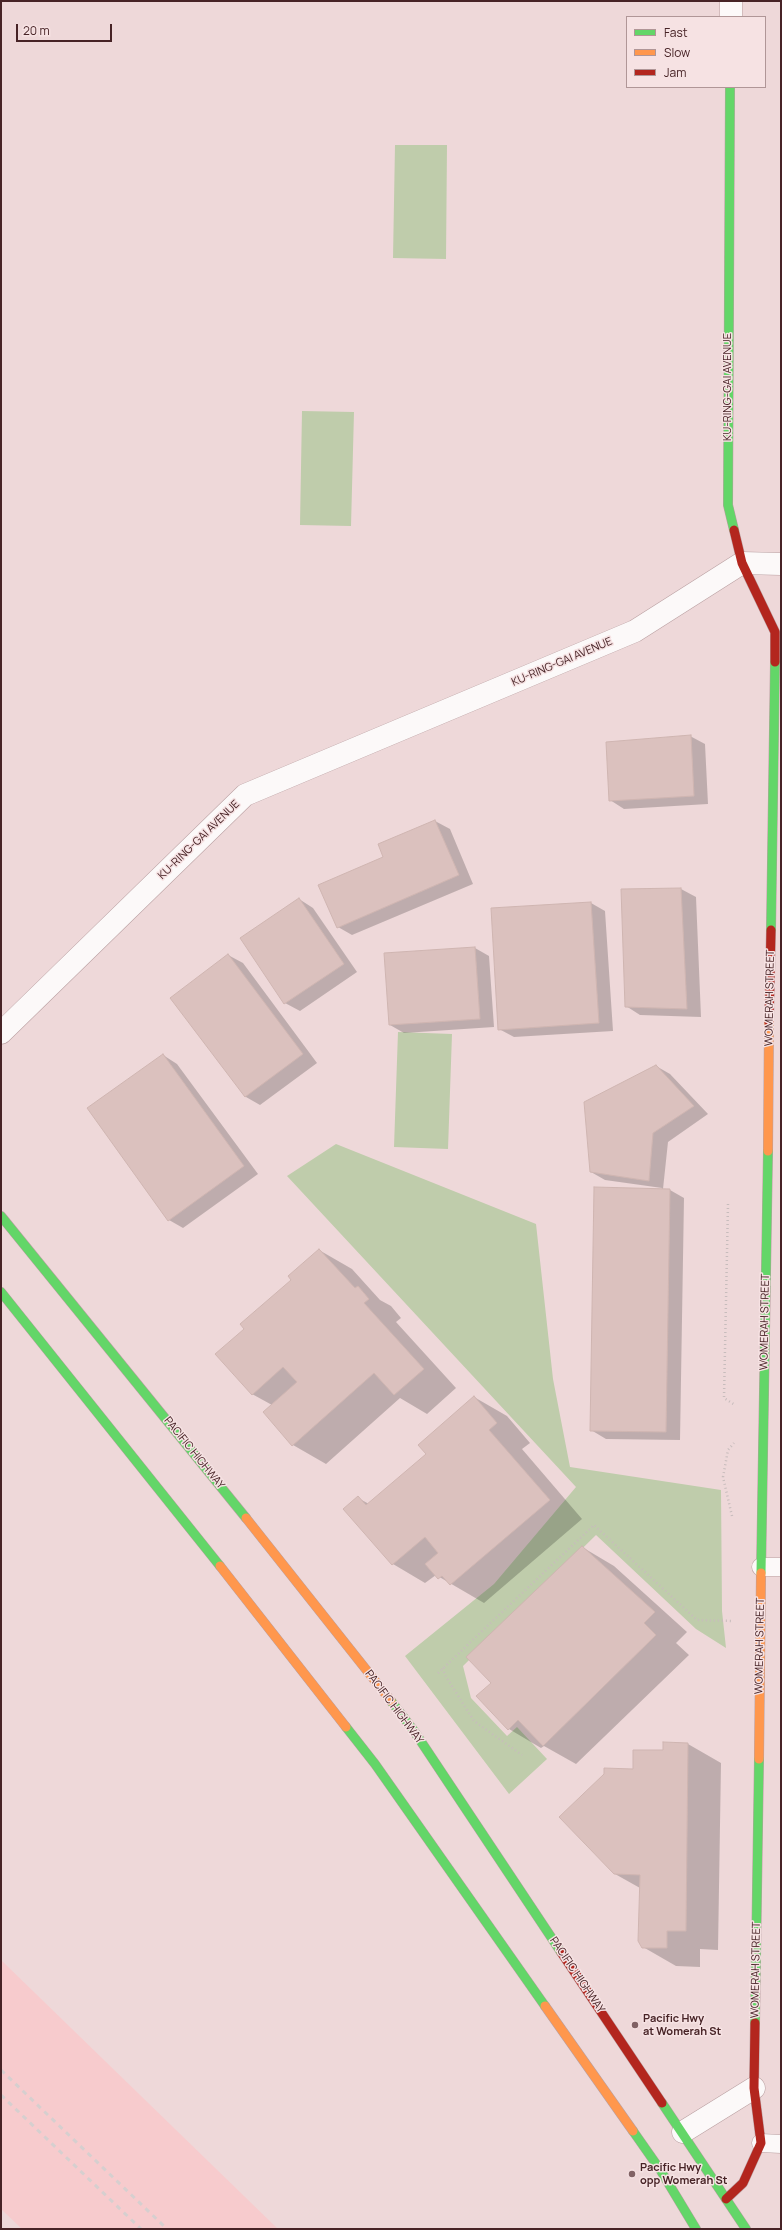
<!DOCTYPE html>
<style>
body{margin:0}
#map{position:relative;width:782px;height:2230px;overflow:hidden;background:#eed8d9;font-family:Manrope,sans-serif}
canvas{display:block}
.frame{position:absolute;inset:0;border:2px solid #472326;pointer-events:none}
.legend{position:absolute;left:626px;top:16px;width:140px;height:72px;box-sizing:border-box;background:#f6e2e3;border:1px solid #b09697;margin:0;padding:5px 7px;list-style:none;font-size:12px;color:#472326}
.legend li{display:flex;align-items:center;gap:8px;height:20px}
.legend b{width:20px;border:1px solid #b09697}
.scale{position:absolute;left:16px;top:24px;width:96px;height:18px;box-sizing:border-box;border:2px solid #472326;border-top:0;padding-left:5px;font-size:12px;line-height:14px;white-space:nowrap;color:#472326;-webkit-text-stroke:3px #f6e2e3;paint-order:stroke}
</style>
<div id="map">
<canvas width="782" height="2230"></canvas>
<div class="frame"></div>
<ul class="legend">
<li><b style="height:5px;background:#63d668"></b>Fast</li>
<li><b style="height:5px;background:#ff974d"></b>Slow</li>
<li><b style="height:5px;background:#b3261e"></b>Jam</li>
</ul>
<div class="scale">20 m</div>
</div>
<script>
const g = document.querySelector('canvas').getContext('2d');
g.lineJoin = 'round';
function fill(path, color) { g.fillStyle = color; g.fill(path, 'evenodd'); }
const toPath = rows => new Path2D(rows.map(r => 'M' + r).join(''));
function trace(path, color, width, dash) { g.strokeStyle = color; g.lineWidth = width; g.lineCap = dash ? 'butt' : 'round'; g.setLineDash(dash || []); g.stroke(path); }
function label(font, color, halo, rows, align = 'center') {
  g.font = font + ' Manrope,sans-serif'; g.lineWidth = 3; g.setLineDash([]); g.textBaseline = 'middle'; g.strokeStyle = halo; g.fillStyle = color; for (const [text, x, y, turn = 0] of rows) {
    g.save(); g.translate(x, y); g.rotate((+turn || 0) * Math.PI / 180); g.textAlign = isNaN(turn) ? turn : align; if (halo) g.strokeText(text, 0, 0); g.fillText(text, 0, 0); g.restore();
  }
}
const built = toPath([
 [1,1960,278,2229,22,2229,1,2209]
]);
const green = toPath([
 [395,145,447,145,446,259,393,258],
 [302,411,354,412,351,526,300,525],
 [398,1032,452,1034,448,1149,394,1147],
 [336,1144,536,1224,553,1379,570,1467,721,1490,722,1611,726,1648,696,1629,596,1535,463,1666,471,1698,507,1736,517,1727,547,1759,509,1794,405,1656,494,1584,576,1487,287,1176]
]);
const shadow = toPath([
 [690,736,705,744,708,804,624,809,610,800],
 [435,821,450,829,473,884,352,935,338,927,384,857],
 [681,889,696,897,701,1017,640,1015,626,1006,622,890],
 [299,899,313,908,357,972,300,1011,285,1003],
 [591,903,605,911,613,1031,514,1037,499,1029],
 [475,948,489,956,494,1027,404,1033,390,1025],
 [228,955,243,963,317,1063,260,1105,246,1097],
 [163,1055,177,1064,258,1174,183,1228,169,1220],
 [656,1066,670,1074,708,1114,668,1142,663,1189,670,1190,684,1198,680,1440,606,1439,591,1430,662,1188,605,1180,591,1172],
 [319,1250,352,1269,380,1300,391,1306,401,1318,396,1322,456,1388,427,1414,400,1398,326,1464,293,1445,272,1405,252,1394,246,1329],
 [474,1397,507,1416,530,1443,522,1449,582,1519,484,1603,436,1575,425,1583,393,1564,358,1498,369,1504,427,1454],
 [582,1547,614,1566,687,1632,676,1643,689,1655,576,1764,544,1746,541,1748,509,1729,493,1683],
 [664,1743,688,1744,721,1763,718,1950,700,1949,700,1967,676,1966,643,1947,640,1888,615,1874,634,1770,664,1751]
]);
const building = toPath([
 [691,735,694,796,609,801,606,742,691,735],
 [435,820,459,875,337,928,318,885,383,857,378,844,435,820],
 [681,888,687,1009,625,1007,621,889,681,888],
 [299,898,344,964,284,1004,240,938,299,898],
 [591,902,599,1023,498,1030,491,908,591,902],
 [475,947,480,1019,389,1025,384,953,475,947],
 [228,954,303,1054,245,1097,170,998,228,954],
 [163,1054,244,1166,168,1221,87,1108,163,1054],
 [656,1065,694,1106,653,1133,649,1181,590,1172,584,1102,656,1065],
 [594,1187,670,1189,666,1432,590,1431,594,1187],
 [319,1249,355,1288,358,1286,369,1299,364,1303,424,1369,394,1395,374,1373,292,1446,263,1412,297,1382,283,1367,252,1395,215,1354,244,1329,240,1324,291,1280,288,1276,319,1249],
 [474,1396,497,1423,489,1430,550,1500,450,1585,442,1576,438,1579,425,1564,438,1553,425,1537,392,1565,343,1509,358,1496,366,1505,426,1454,418,1445,474,1396],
 [582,1546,655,1612,644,1623,656,1635,543,1746,518,1720,508,1730,476,1696,491,1683,466,1657,582,1546],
 [663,1742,688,1743,686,1931,667,1931,667,1948,642,1948,638,1941,640,1875,614,1874,559,1817,604,1774,604,1768,633,1769,633,1750,663,1750,663,1742]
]);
const path = toPath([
 [728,1204,724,1398,735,1405],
 [732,1516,723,1477,728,1450,734,1443],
 [443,1668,445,1675,474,1721,522,1755],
 [438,1673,594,1525,697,1620,733,1621]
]);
const lane = toPath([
 [761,1567,781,1567],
 [761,2143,781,2144]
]);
const street = toPath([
 [731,17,731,1],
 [1,1033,245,795,635,631,742,563,781,564],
 [683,2132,754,2088]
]);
const fast = toPath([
 [730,87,728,505,734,530],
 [771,930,775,662],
 [1,1216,246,1518],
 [1,1292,220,1566],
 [761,1573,768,1151],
 [391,1701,414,1731,561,1952],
 [346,1727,375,1764,545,2006],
 [755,2023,759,1759],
 [662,2103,746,2229],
 [633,2131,661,2171,696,2229]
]);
const slow = toPath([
 [768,1151,769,1022],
 [246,1518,391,1701],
 [220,1566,346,1727],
 [759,1759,761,1573],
 [545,2006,633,2131]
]);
const jam = toPath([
 [734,530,742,563,775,632,775,662],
 [769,1022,771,930],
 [561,1952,662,2103],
 [726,2199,743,2183,761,2143,754,2088,755,2023]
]);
const rail = toPath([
 [1,2070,167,2229],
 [1,2095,141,2229]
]);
const markers = [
 [635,2025,4,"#816265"],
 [632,2174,4,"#816265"]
];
const streetNames = [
 ["KU-RING-GAI AVENUE",728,387,-90],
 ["KU-RING-GAI AVENUE",562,662,-23],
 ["KU-RING-GAI AVENUE",199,840,-44],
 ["WOMERAH STREET",770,998,-89],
 ["WOMERAH STREET",765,1322,-89],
 ["PACIFIC HIGHWAY",194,1453,51],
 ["WOMERAH STREET",760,1646,-89],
 ["PACIFIC HIGHWAY",394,1707,53],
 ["WOMERAH STREET",756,1970,-89],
 ["PACIFIC HIGHWAY",577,1975,56]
];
const poiNames = [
 ["Pacific Hwy",643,2019],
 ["at Womerah St",643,2032],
 ["Pacific Hwy",640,2168],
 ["opp Womerah St",640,2181]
];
fill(built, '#f7cbcd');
fill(green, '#bfccab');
fill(shadow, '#0003');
fill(building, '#dbc1be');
trace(building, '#cfb5b1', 1);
trace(lane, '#b99fa1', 19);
trace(street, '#b99fa1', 23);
trace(fast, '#b99fa1', 10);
trace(slow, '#b99fa1', 10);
trace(jam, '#b99fa1', 10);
trace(path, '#c7bcbc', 2.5, [1, 3]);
trace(lane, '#fcf9f9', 18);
trace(street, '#fcf9f9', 22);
trace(fast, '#63d668', 9);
trace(slow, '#ff974d', 9);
trace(jam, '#b3261e', 9);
trace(rail, '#d6cfcf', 3, [5, 5]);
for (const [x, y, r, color] of markers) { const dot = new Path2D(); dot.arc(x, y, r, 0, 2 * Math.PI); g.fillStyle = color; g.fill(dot); trace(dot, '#f6e2e3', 1.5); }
label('11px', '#472326', '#f6e2e3', streetNames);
label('bold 11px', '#472326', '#f6e2e3', poiNames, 'left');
</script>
